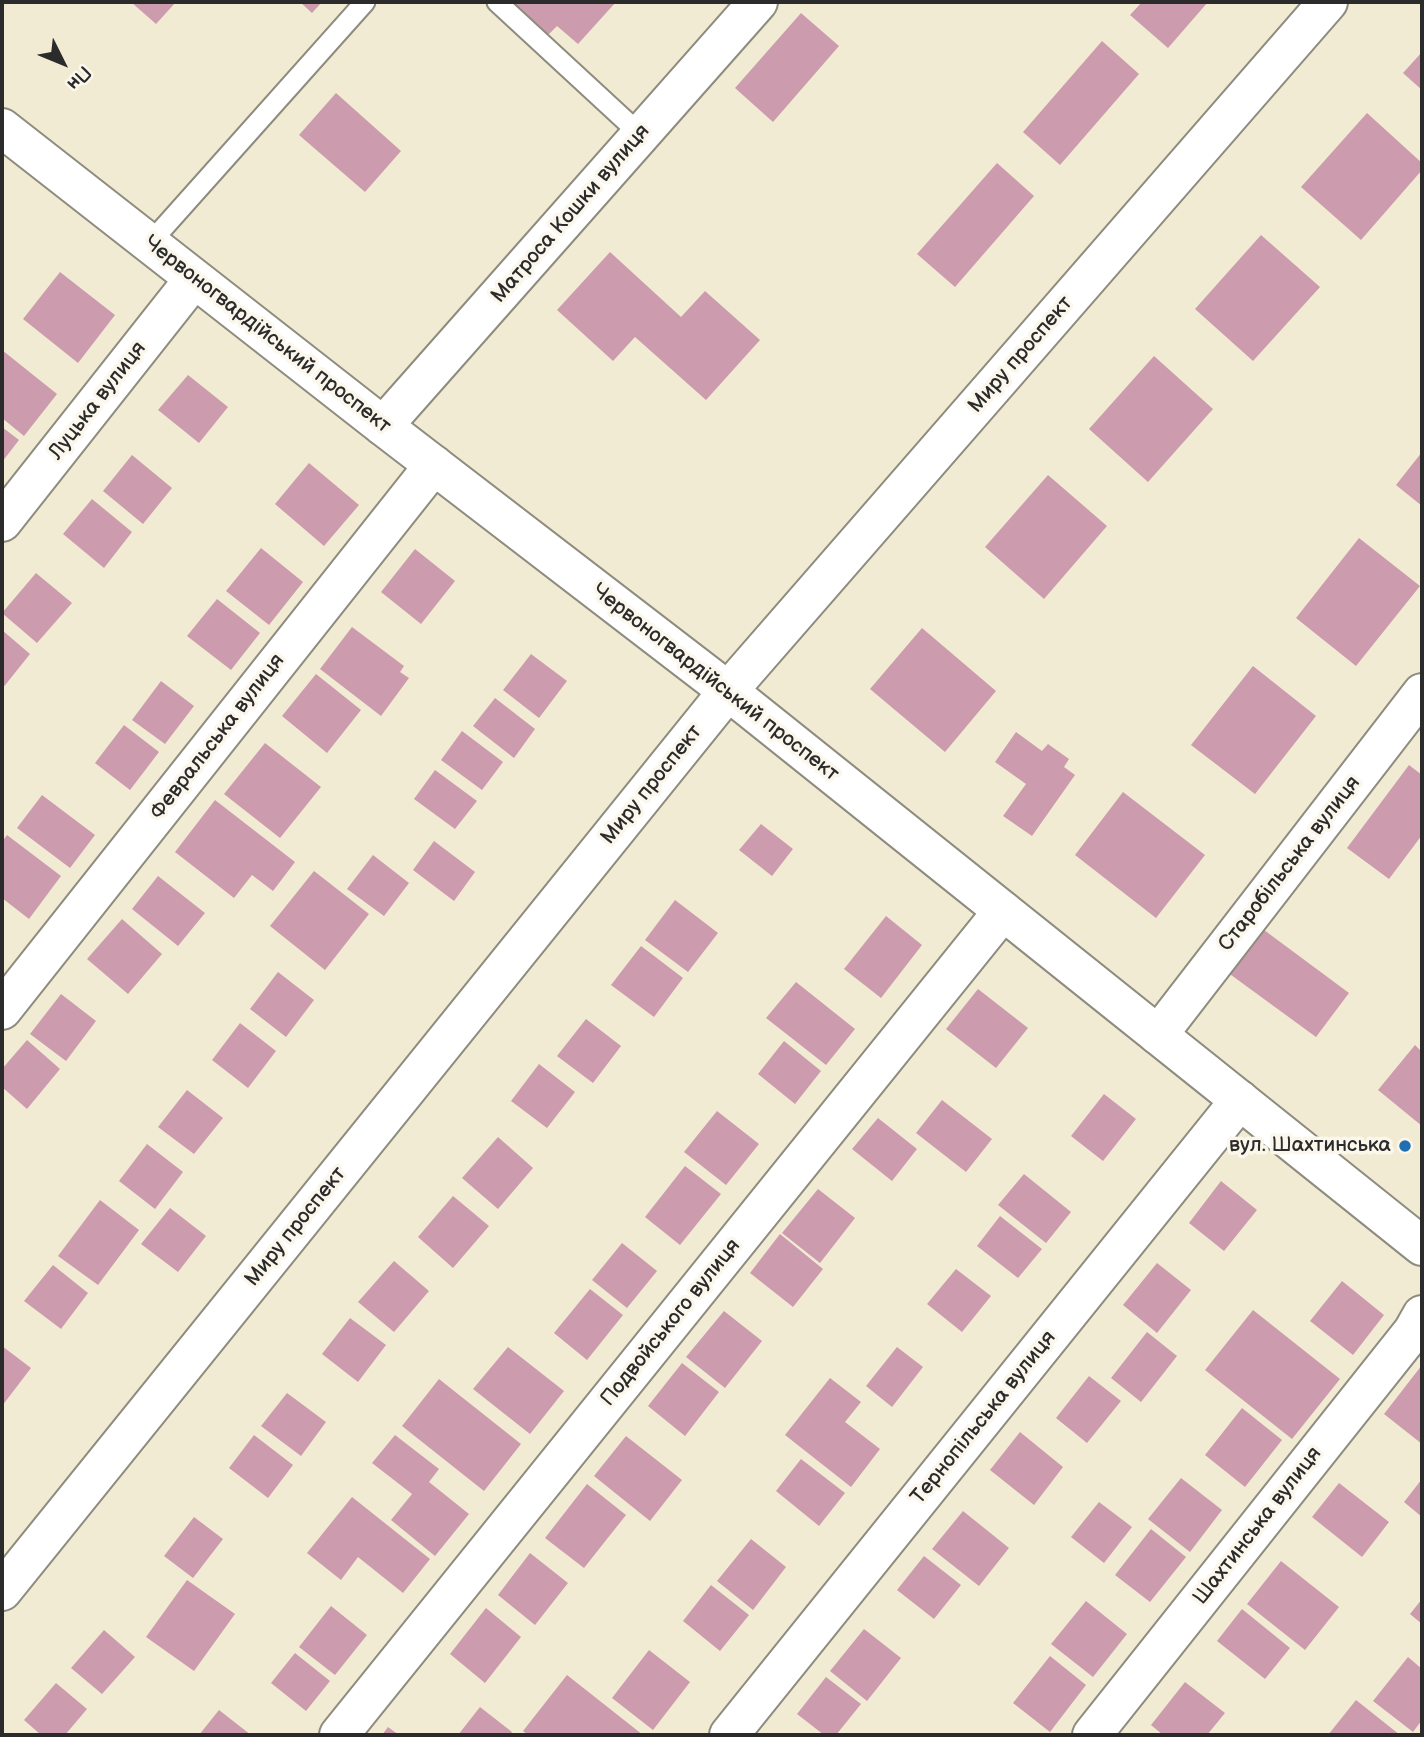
<!DOCTYPE html>
<meta charset="utf-8">
<style>
body{margin:0}
#map{position:relative;width:1424px;height:1737px;overflow:hidden;background:#f2ebd3;font-family:"Balsamiq Sans",sans-serif}
canvas{display:block}
.frame{position:absolute;inset:0;border:4px solid #2b2b2b;pointer-events:none}
.north{position:absolute;left:28px;top:28px;width:70px;height:70px;-webkit-text-stroke:5px #fbf7ec;paint-order:stroke;rotate:133deg;font-size:19px;font-weight:700;line-height:28px;text-align:center;color:#2b2b2b}
.north::after{content:'';display:block;margin:auto;width:24px;height:32px;background:#2b2b2b;clip-path:polygon(50% 0,100% 100%,50% 72%,0 100%)}
</style>
<div id="map">
<canvas width="1424" height="1737"></canvas>
<div class="frame"></div>
<div class="north">Пн</div>
</div>
<script>
const g = document.querySelector('canvas').getContext('2d');
g.lineJoin = 'round';
function fill(path, color) { g.fillStyle = color; g.fill(path, 'evenodd'); }
const toPath = rows => new Path2D(rows.map(r => 'M' + r).join(''));
function trace(path, color, width, dash) { g.strokeStyle = color; g.lineWidth = width; g.lineCap = dash ? 'butt' : 'round'; g.setLineDash(dash || []); g.stroke(path); }
function label(font, color, halo, rows, align = 'center') {
  g.font = font + ' "Balsamiq Sans",sans-serif'; g.lineWidth = 7; g.setLineDash([]); g.textBaseline = 'middle'; g.strokeStyle = halo; g.fillStyle = color; for (const [text, x, y, turn = 0] of rows) {
    g.save(); g.translate(x, y); g.rotate((+turn || 0) * Math.PI / 180); g.textAlign = isNaN(turn) ? turn : align; if (halo) g.strokeText(text, 0, 0); g.fillText(text, 0, 0); g.restore();
  }
}
const building = toPath([
 [131,2,176,2,156,24],
 [300,2,322,2,312,13],
 [511,2,616,2,578,44,557,26,548,35],
 [1142,2,1208,2,1168,48,1130,15],
 [801,13,839,46,773,122,735,88],
 [1102,41,1139,74,1060,165,1023,132],
 [1422,52,1422,90,1403,73],
 [336,93,401,151,365,192,299,135],
 [1367,113,1422,163,1422,170,1361,240,1301,187],
 [997,163,1034,196,955,287,917,254],
 [1261,235,1320,287,1253,361,1195,309],
 [610,252,681,317,705,291,760,340,706,400,635,337,613,361,557,310],
 [60,272,115,315,78,363,23,319],
 [2,350,57,394,24,436,2,418],
 [1154,356,1213,409,1148,482,1089,429],
 [188,375,228,407,199,443,158,410],
 [2,427,19,440,2,462],
 [1422,452,1422,506,1396,485],
 [132,455,172,488,143,524,103,491],
 [309,463,359,505,324,546,275,504],
 [1048,475,1107,526,1044,599,985,547],
 [92,499,132,532,104,568,63,534],
 [1359,538,1420,586,1356,666,1296,618],
 [261,548,303,582,269,625,226,591],
 [415,549,455,581,421,624,381,592],
 [36,573,72,603,37,643,2,613],
 [217,599,260,633,231,670,187,636],
 [352,627,404,666,400,672,409,678,381,716,320,669],
 [922,628,996,691,945,752,870,689],
 [2,630,30,654,2,689],
 [531,654,567,681,539,718,503,690],
 [1253,666,1316,716,1255,794,1191,745],
 [316,674,361,710,327,753,282,716],
 [161,681,194,706,165,744,132,720],
 [495,698,535,729,514,758,473,726],
 [124,725,159,752,130,790,95,763],
 [462,731,503,762,482,790,441,760],
 [1016,732,1042,751,1048,744,1069,759,1064,767,1075,775,1032,836,1003,816,1026,784,995,762],
 [265,743,321,787,280,838,224,794],
 [1409,765,1422,775,1422,835,1389,879,1347,848],
 [435,770,477,801,455,829,414,799],
 [1123,792,1205,855,1156,918,1075,855],
 [42,795,95,835,70,868,17,828],
 [215,800,295,862,273,891,252,875,234,898,175,852],
 [761,824,793,849,772,876,739,850],
 [7,835,61,876,29,919,2,898,2,842],
 [434,841,475,872,454,901,413,870],
 [373,855,409,883,384,916,347,889],
 [314,871,369,914,325,970,270,926],
 [158,876,205,913,178,946,132,909],
 [675,900,718,933,688,972,645,940],
 [886,916,922,945,881,998,844,969],
 [122,919,162,954,128,994,87,959],
 [1260,927,1349,993,1316,1037,1227,972],
 [641,946,683,978,654,1017,611,985],
 [278,972,314,1000,286,1037,250,1009],
 [796,982,855,1029,826,1065,766,1018],
 [978,989,1028,1028,996,1068,946,1029],
 [61,994,96,1021,66,1061,30,1034],
 [586,1019,621,1046,593,1083,557,1056],
 [240,1023,276,1051,248,1088,212,1060],
 [27,1040,60,1069,27,1109,2,1087,2,1069],
 [784,1041,821,1071,795,1104,758,1074],
 [1415,1045,1422,1052,1422,1126,1378,1090],
 [539,1064,575,1092,547,1128,511,1101],
 [187,1090,223,1118,194,1154,158,1127],
 [1104,1094,1136,1119,1103,1161,1071,1136],
 [942,1100,992,1139,966,1172,916,1133],
 [717,1111,759,1144,726,1185,684,1152],
 [878,1118,917,1149,892,1181,852,1149],
 [498,1137,533,1168,498,1209,462,1178],
 [147,1144,183,1172,155,1209,119,1181],
 [685,1166,721,1194,680,1245,645,1217],
 [1024,1174,1071,1212,1046,1243,998,1205],
 [1221,1181,1257,1210,1224,1251,1189,1223],
 [818,1189,855,1218,820,1263,782,1233],
 [453,1196,489,1226,453,1268,418,1237],
 [100,1200,139,1230,98,1285,58,1256],
 [170,1208,206,1236,178,1272,141,1244],
 [1000,1216,1042,1249,1018,1278,977,1246],
 [780,1234,823,1269,793,1307,750,1273],
 [622,1243,657,1271,627,1308,592,1280],
 [394,1261,429,1291,394,1332,358,1302],
 [1157,1263,1191,1290,1157,1333,1123,1305],
 [53,1265,88,1293,61,1329,24,1301],
 [956,1269,991,1296,962,1332,927,1304],
 [1342,1281,1384,1315,1353,1355,1310,1321],
 [590,1289,623,1315,587,1360,554,1333],
 [1253,1310,1340,1379,1292,1439,1205,1370],
 [724,1311,762,1341,725,1388,686,1357],
 [350,1318,386,1345,358,1382,322,1354],
 [1147,1332,1177,1356,1141,1402,1111,1378],
 [2,1346,31,1368,2,1406],
 [508,1347,564,1391,530,1434,473,1389],
 [897,1347,923,1367,892,1407,866,1386],
 [682,1363,719,1392,685,1436,648,1406],
 [1422,1365,1422,1444,1384,1414],
 [1089,1376,1121,1401,1087,1443,1056,1418],
 [830,1378,861,1402,845,1422,880,1449,851,1487,785,1435],
 [439,1379,521,1444,484,1491,402,1426],
 [287,1393,326,1422,301,1456,261,1426],
 [1242,1408,1282,1440,1245,1487,1205,1455],
 [1020,1432,1063,1467,1034,1505,990,1470],
 [254,1435,293,1465,268,1498,229,1468],
 [395,1435,439,1469,429,1482,469,1514,435,1556,391,1520,412,1494,372,1463],
 [626,1436,682,1480,650,1521,594,1476],
 [801,1459,845,1493,819,1526,776,1491],
 [1181,1478,1222,1510,1190,1552,1148,1519],
 [1422,1479,1422,1517,1404,1502],
 [1339,1483,1389,1522,1362,1557,1312,1517],
 [587,1484,626,1515,584,1568,545,1538],
 [352,1497,430,1559,403,1593,358,1557,341,1580,307,1553],
 [1099,1502,1132,1527,1104,1563,1071,1537],
 [963,1511,1009,1548,979,1586,932,1549],
 [194,1517,223,1539,193,1578,164,1556],
 [1151,1529,1186,1557,1150,1602,1115,1575],
 [751,1539,786,1567,753,1610,717,1581],
 [530,1553,568,1583,535,1625,498,1595],
 [924,1556,961,1585,934,1619,897,1590],
 [1281,1561,1339,1607,1305,1650,1247,1604],
 [187,1580,235,1614,194,1671,146,1637],
 [711,1585,749,1615,720,1651,683,1621],
 [1422,1599,1422,1624,1410,1614],
 [1086,1601,1127,1634,1093,1677,1051,1644],
 [331,1606,367,1635,335,1675,299,1647],
 [486,1608,521,1637,485,1683,450,1654],
 [1242,1609,1290,1648,1265,1679,1217,1641],
 [864,1629,901,1658,867,1701,830,1671],
 [104,1630,135,1657,102,1694,71,1668],
 [649,1650,690,1682,653,1730,612,1698],
 [295,1653,330,1681,306,1711,271,1683],
 [1050,1656,1086,1685,1050,1732,1013,1703],
 [1408,1657,1422,1669,1422,1720,1413,1732,1373,1701],
 [567,1675,643,1735,528,1735,523,1731],
 [826,1677,861,1704,836,1735,824,1735,797,1714],
 [1185,1682,1225,1713,1207,1735,1163,1735,1151,1725],
 [56,1683,87,1709,65,1735,41,1735,24,1720],
 [1356,1700,1400,1735,1328,1735],
 [480,1707,512,1732,510,1735,458,1735],
 [219,1710,251,1735,199,1735],
 [388,1727,399,1735,382,1735]
]);
const lane = toPath([
 [497,2,641,135],
 [149,244,365,2]
]);
const street = toPath([
 [383,426,758,2],
 [2,522,194,279],
 [2,1010,434,465],
 [1158,1035,1422,693],
 [2,1591,728,691],
 [339,1735,1003,911],
 [729,1735,1240,1100],
 [1092,1735,1413,1331,1422,1315]
]);
const secondary = toPath([
 [2,128,383,426,728,691,1422,1246],
 [728,691,1328,2]
]);
const markers = [
 [1405,1146,7,"#1f6fb2"]
];
const streetNames = [
 ["Матроса Кошки вулиця",571,214,-49],
 ["Червоногвардійський проспект",267,335,38],
 ["Миру проспект",1021,355,-49],
 ["Луцька вулиця",98,401,-52],
 ["Червоногвардійський проспект",715,683,38],
 ["Февральська вулиця",218,737,-52],
 ["Миру проспект",652,785,-51],
 ["Старобільська вулиця",1290,864,-52],
 ["Миру проспект",296,1227,-51],
 ["Подвойського вулиця",671,1323,-51],
 ["Тернопільська вулиця",984,1418,-51],
 ["Шахтинська вулиця",1258,1526,-52]
];
const poiNames = [
 ["вул. Шахтинська",1391,1146]
];
fill(building, '#cc9bae');
trace(lane, '#8e8b7f', 23);
trace(street, '#8e8b7f', 42);
trace(secondary, '#8e8b7f', 42);
trace(lane, '#fff', 19);
trace(street, '#fff', 38);
trace(secondary, '#fff', 38);
for (const [x, y, r, color] of markers) { const dot = new Path2D(); dot.arc(x, y, r, 0, 2 * Math.PI); g.fillStyle = color; g.fill(dot); trace(dot, '#fbf7ec', 2.5); }
label('21px', '#2b2b2b', '#fbf7ec', streetNames);
label('21px', '#2b2b2b', '#fbf7ec', poiNames, 'right');
</script>
